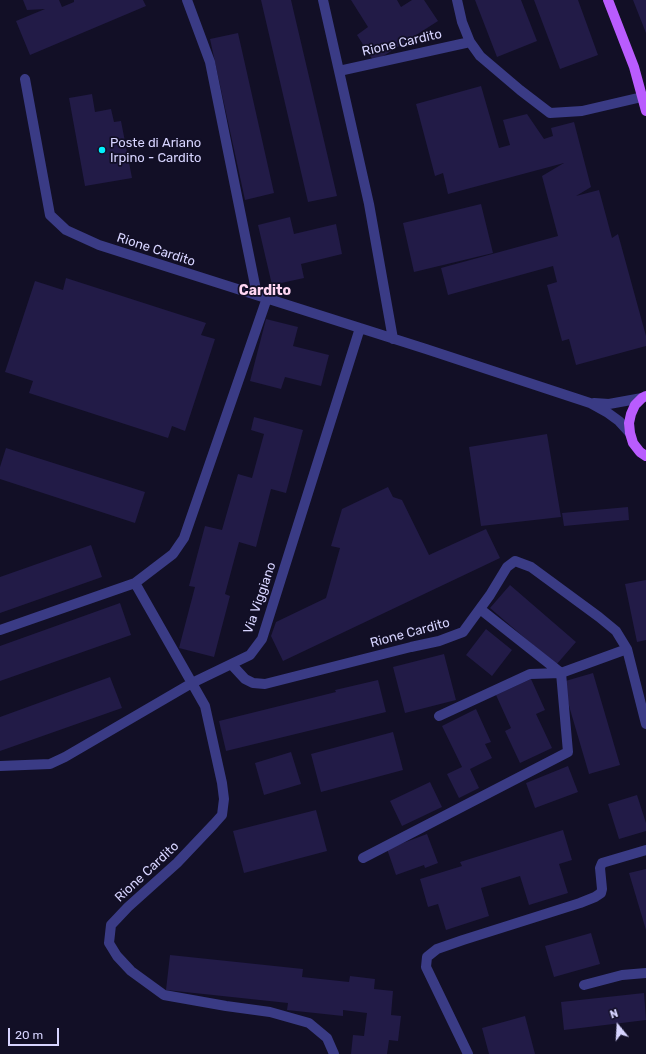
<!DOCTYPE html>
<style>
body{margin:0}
#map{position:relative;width:646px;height:1054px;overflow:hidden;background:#120f26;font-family:Rubik,sans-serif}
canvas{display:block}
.north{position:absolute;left:598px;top:1006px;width:40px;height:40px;-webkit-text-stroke:3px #120f26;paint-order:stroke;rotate:342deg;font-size:11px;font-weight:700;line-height:16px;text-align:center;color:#d7d4ff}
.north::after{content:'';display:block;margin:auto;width:14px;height:18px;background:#d7d4ff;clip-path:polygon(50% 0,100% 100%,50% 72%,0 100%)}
.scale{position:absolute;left:8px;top:1028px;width:51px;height:18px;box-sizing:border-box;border:2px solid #d7d4ff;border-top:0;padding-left:5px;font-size:12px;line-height:14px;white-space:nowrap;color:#d7d4ff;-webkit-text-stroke:3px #120f26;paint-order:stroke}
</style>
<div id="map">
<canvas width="646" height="1054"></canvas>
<div class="north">N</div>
<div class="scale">20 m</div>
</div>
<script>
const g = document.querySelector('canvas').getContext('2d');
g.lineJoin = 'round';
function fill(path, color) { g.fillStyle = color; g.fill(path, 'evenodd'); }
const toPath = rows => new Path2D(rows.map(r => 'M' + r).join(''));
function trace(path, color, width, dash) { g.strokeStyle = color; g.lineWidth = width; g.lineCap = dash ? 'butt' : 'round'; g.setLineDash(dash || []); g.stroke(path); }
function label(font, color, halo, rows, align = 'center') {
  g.font = font + ' Rubik,sans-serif'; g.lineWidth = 3.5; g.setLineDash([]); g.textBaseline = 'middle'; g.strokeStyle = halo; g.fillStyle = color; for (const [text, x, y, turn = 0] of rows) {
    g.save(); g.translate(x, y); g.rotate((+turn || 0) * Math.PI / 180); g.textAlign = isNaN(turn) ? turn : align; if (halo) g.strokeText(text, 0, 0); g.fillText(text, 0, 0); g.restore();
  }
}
const building = toPath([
 [23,0,59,0,62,7,74,2,74,0,143,0,146,6,30,55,16,21,45,9,27,10],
 [261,0,291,0,337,196,308,202],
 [351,0,397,0,401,7,412,0,424,0,438,21,374,62,357,35,368,27],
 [475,0,521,0,537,41,497,57],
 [534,0,578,0,598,55,560,69],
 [633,0,646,0,646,33],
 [238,33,274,193,245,200,210,39],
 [481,86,499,148,510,145,503,120,527,114,544,139,553,136,551,128,574,122,591,187,576,196,599,190,612,238,618,234,646,336,646,346,576,365,569,339,562,341,547,285,557,282,553,266,448,295,441,268,558,236,542,176,564,163,448,194,443,173,435,176,416,104],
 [92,94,95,112,111,109,114,122,121,121,132,178,85,186,69,98],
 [481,204,493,253,414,272,403,223],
 [290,217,294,234,336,224,342,254,301,264,304,278,272,285,258,225],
 [66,278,206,323,201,335,215,339,185,431,172,426,168,438,29,393,33,381,5,372,35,281,63,290],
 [266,319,298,327,293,346,329,355,321,386,285,377,281,389,250,381],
 [254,417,303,430,286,493,271,489,256,547,239,542,225,594,230,596,214,657,179,648,195,587,189,586,205,526,222,530,238,474,252,478,264,434,251,430],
 [547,434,561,517,481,526,469,447],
 [6,448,145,492,135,523,0,479,0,467],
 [388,487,393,497,402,500,429,555,486,529,500,558,283,661,271,636,276,622,326,598,340,548,331,546,342,509],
 [628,507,629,520,564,526,562,513],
 [91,545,102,577,0,613,0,577],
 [646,580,646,640,637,642,625,584],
 [510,585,576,642,556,665,490,608],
 [120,603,131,635,0,681,0,646],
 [486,629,512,650,492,676,466,655],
 [444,654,456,700,405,713,393,667],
 [593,673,620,765,589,774,562,682],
 [110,677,122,708,0,751,0,717],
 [531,679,545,710,536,714,552,748,520,763,505,731,511,728,496,695],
 [378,680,386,712,226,751,219,721,336,692,335,690],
 [476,709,491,742,485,744,492,758,470,769,479,788,459,798,447,774,462,767,442,726],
 [393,732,403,770,321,792,311,754],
 [291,752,301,784,264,795,255,763],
 [568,766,578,792,535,808,526,783],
 [430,782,442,807,402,826,390,801],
 [637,795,646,823,646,831,619,839,608,804],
 [316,810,327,851,244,873,233,831],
 [563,830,572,860,559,864,568,893,529,905,520,876,481,888,489,916,446,930,438,904,428,907,420,879,462,866,460,862],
 [427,834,438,863,425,868,424,865,396,875,387,849],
 [646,869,646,930,629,873],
 [591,933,600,964,554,977,545,946],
 [170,955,303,969,302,977,349,982,350,976,375,979,374,989,393,991,391,1015,401,1016,398,1041,389,1040,387,1054,351,1054,353,1035,364,1036,367,1013,343,1010,343,1016,287,1010,288,1003,166,990],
 [644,993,646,1020,564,1030,561,1002],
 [525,1016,535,1054,489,1054,482,1028]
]);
const street = toPath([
 [187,0,210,62,257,295],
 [323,0,339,71,470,42],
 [457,0,462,22,470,42,480,56,520,90,550,113,582,111,642,97],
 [339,71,369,204,393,339],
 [25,79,50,215,66,230,99,245,426,349,590,403,608,413,619,421,630,433],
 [594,403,609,404,642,398],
 [135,583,205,706,222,783,224,799,222,815,214,824,177,863,128,907,111,925,109,943,117,956,131,971,164,995,226,1006,270,1012,309,1023,327,1038,334,1054],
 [0,630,135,583,173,554,184,538,267,298],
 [232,665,245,679,253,683,265,684,411,647,439,641,463,632,490,595,507,567,515,561,531,567,599,617,616,631,627,649,646,724],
 [439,716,530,674,561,673,627,649],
 [0,766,50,764,65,757,192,683,250,655,262,639,360,328],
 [363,858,568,752,561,673,480,609],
 [584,985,622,975,646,973],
 [468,1054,426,967,427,957,437,949,463,940,580,903,595,897,601,893,602,889,600,868,602,863,646,850]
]);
const primary = toPath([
 [608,0,634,67,646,111],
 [646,396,642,398,635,405,631,414,629,423,630,433,633,443,640,452,646,456]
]);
const markers = [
 [102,150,4,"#01f2fe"]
];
const streetNames = [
 ["Rione Cardito",402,43,-13],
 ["Rione Cardito",156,250,18],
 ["Via Viggiano",260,598,-71],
 ["Rione Cardito",410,633,-15],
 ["Rione Cardito",147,872,-43]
];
const poiNames = [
 ["Poste di Ariano",110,143],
 ["Irpino - Cardito",110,158]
];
const neighbourhoodNames = [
 ["Cardito",265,291]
];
fill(building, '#221b47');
trace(street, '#3a3b85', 10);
trace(primary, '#b95cfe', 10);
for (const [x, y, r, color] of markers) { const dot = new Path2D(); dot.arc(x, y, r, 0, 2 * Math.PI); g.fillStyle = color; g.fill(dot); trace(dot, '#120f26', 1.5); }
label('13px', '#d7d4ff', '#120f26', streetNames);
label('13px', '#d7d4ff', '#120f26', poiNames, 'left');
label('bold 14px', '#ffd6f2', '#120f26', neighbourhoodNames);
</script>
